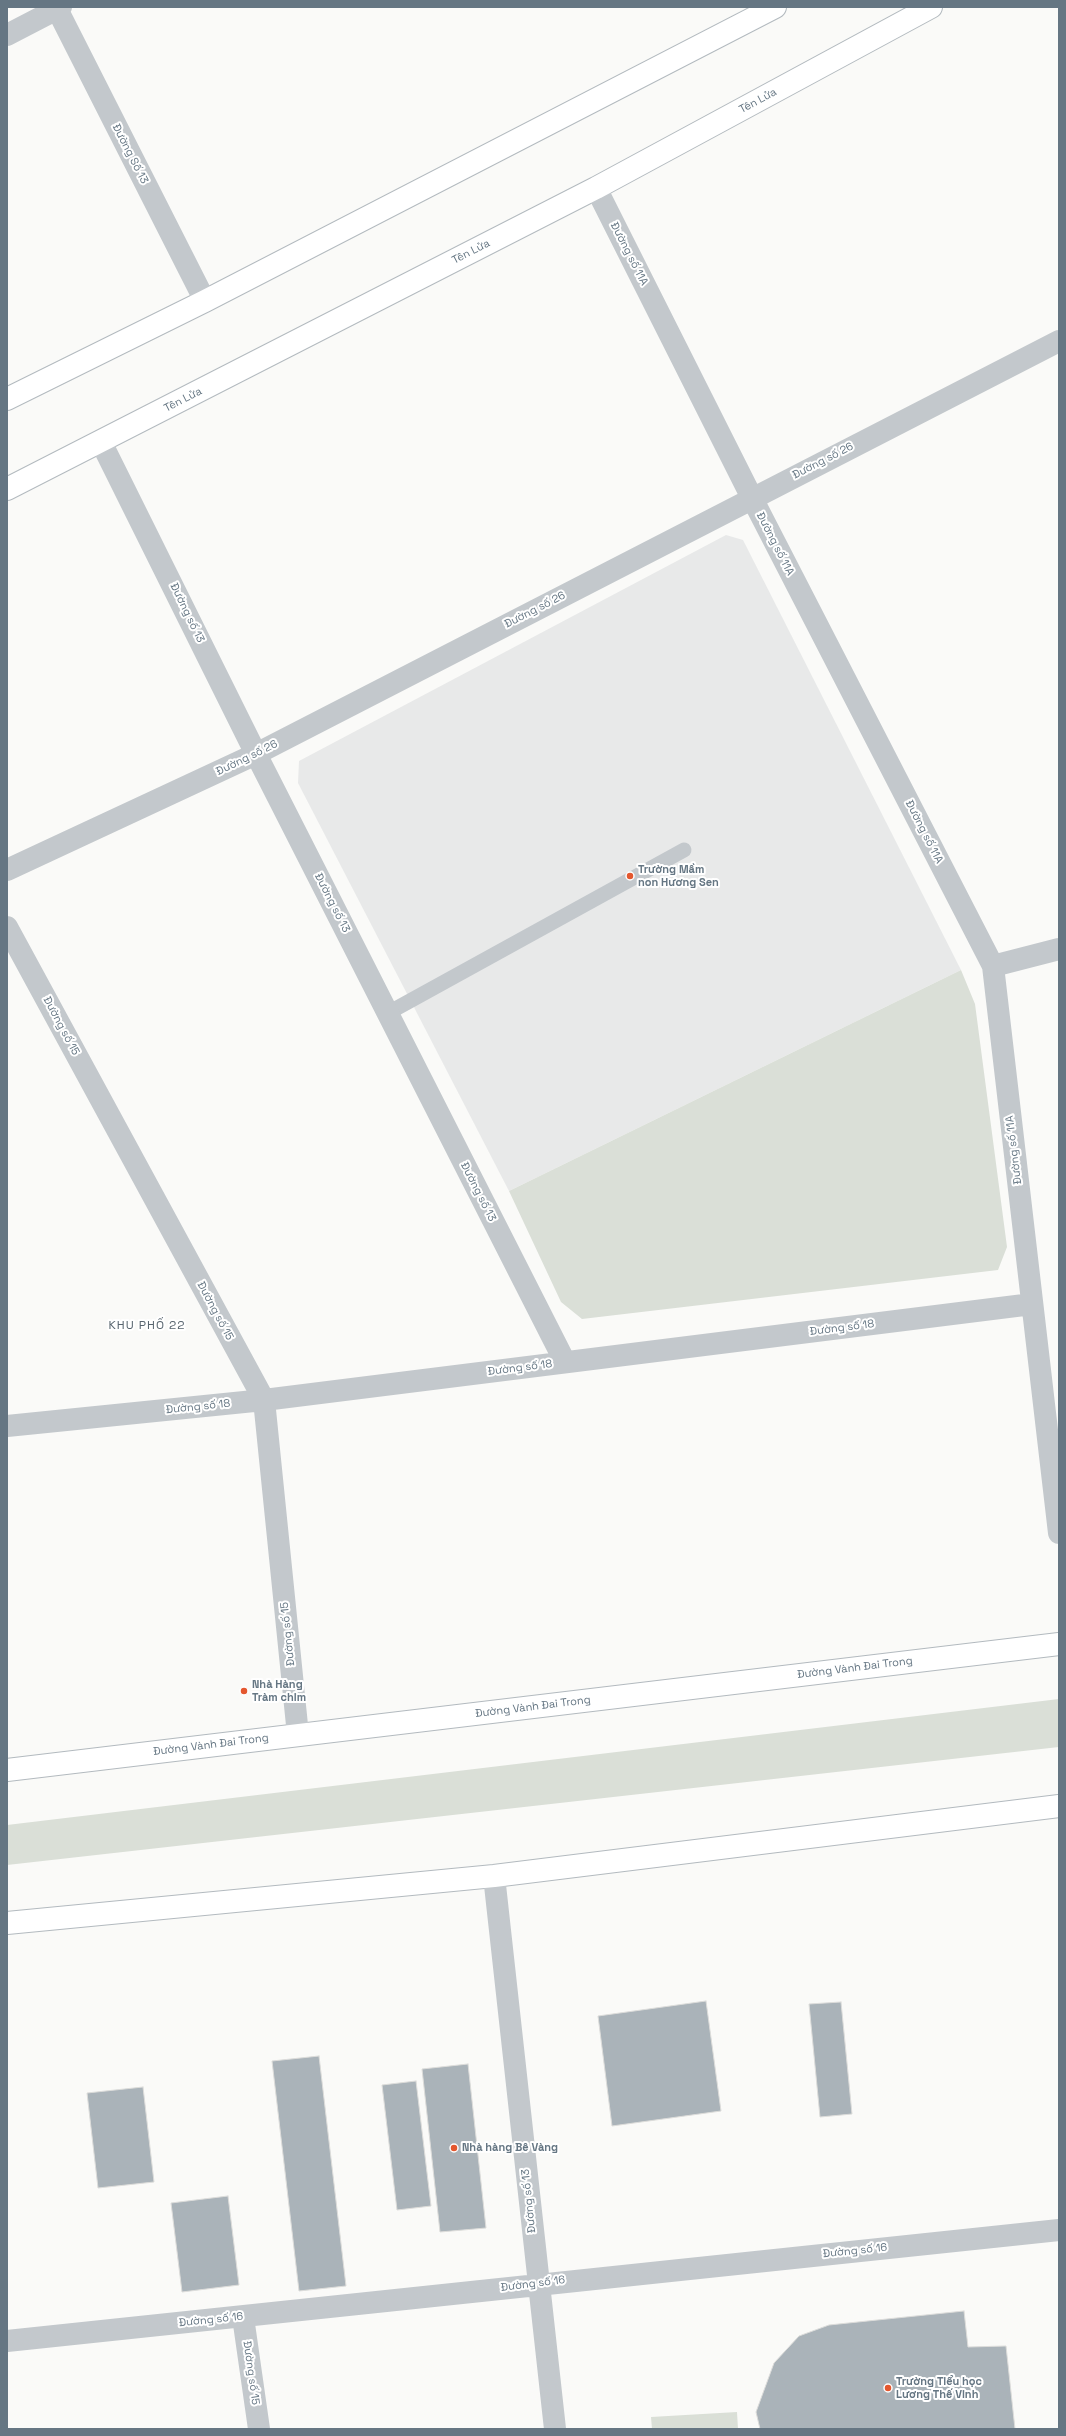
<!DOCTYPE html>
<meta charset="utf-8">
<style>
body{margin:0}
#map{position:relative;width:1066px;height:2436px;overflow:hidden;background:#fafaf8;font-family:"Space Grotesk",sans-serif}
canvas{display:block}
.frame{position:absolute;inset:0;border:8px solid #657683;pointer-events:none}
</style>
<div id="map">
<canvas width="1066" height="2436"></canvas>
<div class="frame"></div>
</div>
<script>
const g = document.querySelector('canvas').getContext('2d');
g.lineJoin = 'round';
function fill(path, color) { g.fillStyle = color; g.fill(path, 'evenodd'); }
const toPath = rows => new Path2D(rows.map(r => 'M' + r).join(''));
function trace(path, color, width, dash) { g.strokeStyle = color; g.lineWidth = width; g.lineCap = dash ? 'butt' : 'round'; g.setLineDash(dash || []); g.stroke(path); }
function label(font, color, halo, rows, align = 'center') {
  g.font = font + ' "Space Grotesk",sans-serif'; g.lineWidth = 4; g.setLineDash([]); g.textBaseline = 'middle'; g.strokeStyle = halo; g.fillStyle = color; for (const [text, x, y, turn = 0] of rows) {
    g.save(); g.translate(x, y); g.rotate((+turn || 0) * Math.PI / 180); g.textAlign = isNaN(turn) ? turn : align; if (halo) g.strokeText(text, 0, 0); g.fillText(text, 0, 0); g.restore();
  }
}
const built = toPath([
 [726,535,743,540,961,970,509,1191,298,783,299,761]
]);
const green = toPath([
 [961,970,975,1004,1007,1247,998,1270,582,1319,561,1302,509,1191],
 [1059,1699,1059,1747,7,1865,7,1825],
 [737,2412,738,2429,652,2429,651,2417]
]);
const building = toPath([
 [706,2001,721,2111,612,2126,598,2016,706,2001],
 [841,2002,852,2114,820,2117,809,2004,841,2002],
 [319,2056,346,2286,299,2291,272,2061,319,2056],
 [468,2064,486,2228,440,2232,422,2069,468,2064],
 [416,2081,431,2206,397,2210,382,2085,416,2081],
 [143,2087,154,2182,98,2188,87,2093,143,2087],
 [228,2196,239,2285,182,2292,171,2203,228,2196],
 [964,2311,968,2347,1006,2346,1015,2429,760,2429,756,2412,774,2363,799,2336,829,2325,964,2311]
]);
const lane = toPath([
 [388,1013,684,850]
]);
const street = toPath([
 [56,7,205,301],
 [7,35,61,7],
 [596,188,752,498,993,966,1059,1533],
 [101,442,256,754,565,1362],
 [7,870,256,754,1059,341],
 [7,927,264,1400,298,1735],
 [993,966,1059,949],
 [7,1426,264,1400,1032,1304],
 [494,1876,555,2429],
 [243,2317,259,2429],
 [7,2341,1059,2230]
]);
const secondary = toPath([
 [7,399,205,301,775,7],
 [7,489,596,188,931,7],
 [7,1770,1059,1644],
 [7,1923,494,1876,1059,1806]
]);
const markers = [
 [630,876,4,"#e4572e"],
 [244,1691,4,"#e4572e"],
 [454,2148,4,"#e4572e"],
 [888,2388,4,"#e4572e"]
];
const streetNames = [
 ["Tên Lửa",758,101,-28],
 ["Đường Số 13",130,154,63],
 ["Tên Lửa",471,252,-27],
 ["Đường số 11A",629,254,63],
 ["Tên Lửa",183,400,-27],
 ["Đường số 26",823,461,-27],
 ["Đường số 11A",775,544,63],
 ["Đường số 26",535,610,-27],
 ["Đường số 13",187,613,64],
 ["Đường số 26",247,758,-26],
 ["Đường số 11A",924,832,63],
 ["Đường số 13",332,903,63],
 ["Đường số 15",61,1026,62],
 ["Đường số 11A",1014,1150,-97],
 ["Đường số 13",478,1192,63],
 ["Đường số 15",215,1311,62],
 ["Đường số 18",842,1328,-7],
 ["Đường số 18",520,1368,-7],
 ["Đường số 18",198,1407,-6],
 ["Đường số 15",288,1634,-96],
 ["Đường Vành Đai Trong",855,1668,-7],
 ["Đường Vành Đai Trong",533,1707,-7],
 ["Đường Vành Đai Trong",211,1745,-7],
 ["Đường số 13",529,2201,-96],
 ["Đường số 16",855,2251,-6],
 ["Đường số 16",533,2284,-7],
 ["Đường số 16",211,2320,-6],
 ["Đường số 15",251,2373,82]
];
const poiNames = [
 ["Trường Mầm",638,870],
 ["non Hương Sen",638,883],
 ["Nhà Hàng",252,1685],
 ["Tràm chim",252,1698],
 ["Nhà hàng Bê Vàng",462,2148],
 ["Trường Tiểu học",896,2382],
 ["Lương Thế Vinh",896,2395]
];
const neighbourhoodNames = [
 ["KHU PHỐ 22",147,1326]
];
fill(built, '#e8e9e9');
fill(green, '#dadfd7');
fill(building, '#aab3b9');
trace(building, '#dcdcda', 1);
trace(secondary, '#b3babf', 24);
trace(lane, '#c3c8cc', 15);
trace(street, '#c3c8cc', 22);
trace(secondary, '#fff', 22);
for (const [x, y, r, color] of markers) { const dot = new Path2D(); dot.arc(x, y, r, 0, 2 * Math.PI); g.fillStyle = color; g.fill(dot); trace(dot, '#fff', 1.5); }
label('11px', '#657683', '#fff', streetNames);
label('bold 11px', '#657683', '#fff', poiNames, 'left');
g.letterSpacing = '1px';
label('12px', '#57646e', '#fff', neighbourhoodNames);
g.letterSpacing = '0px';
</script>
